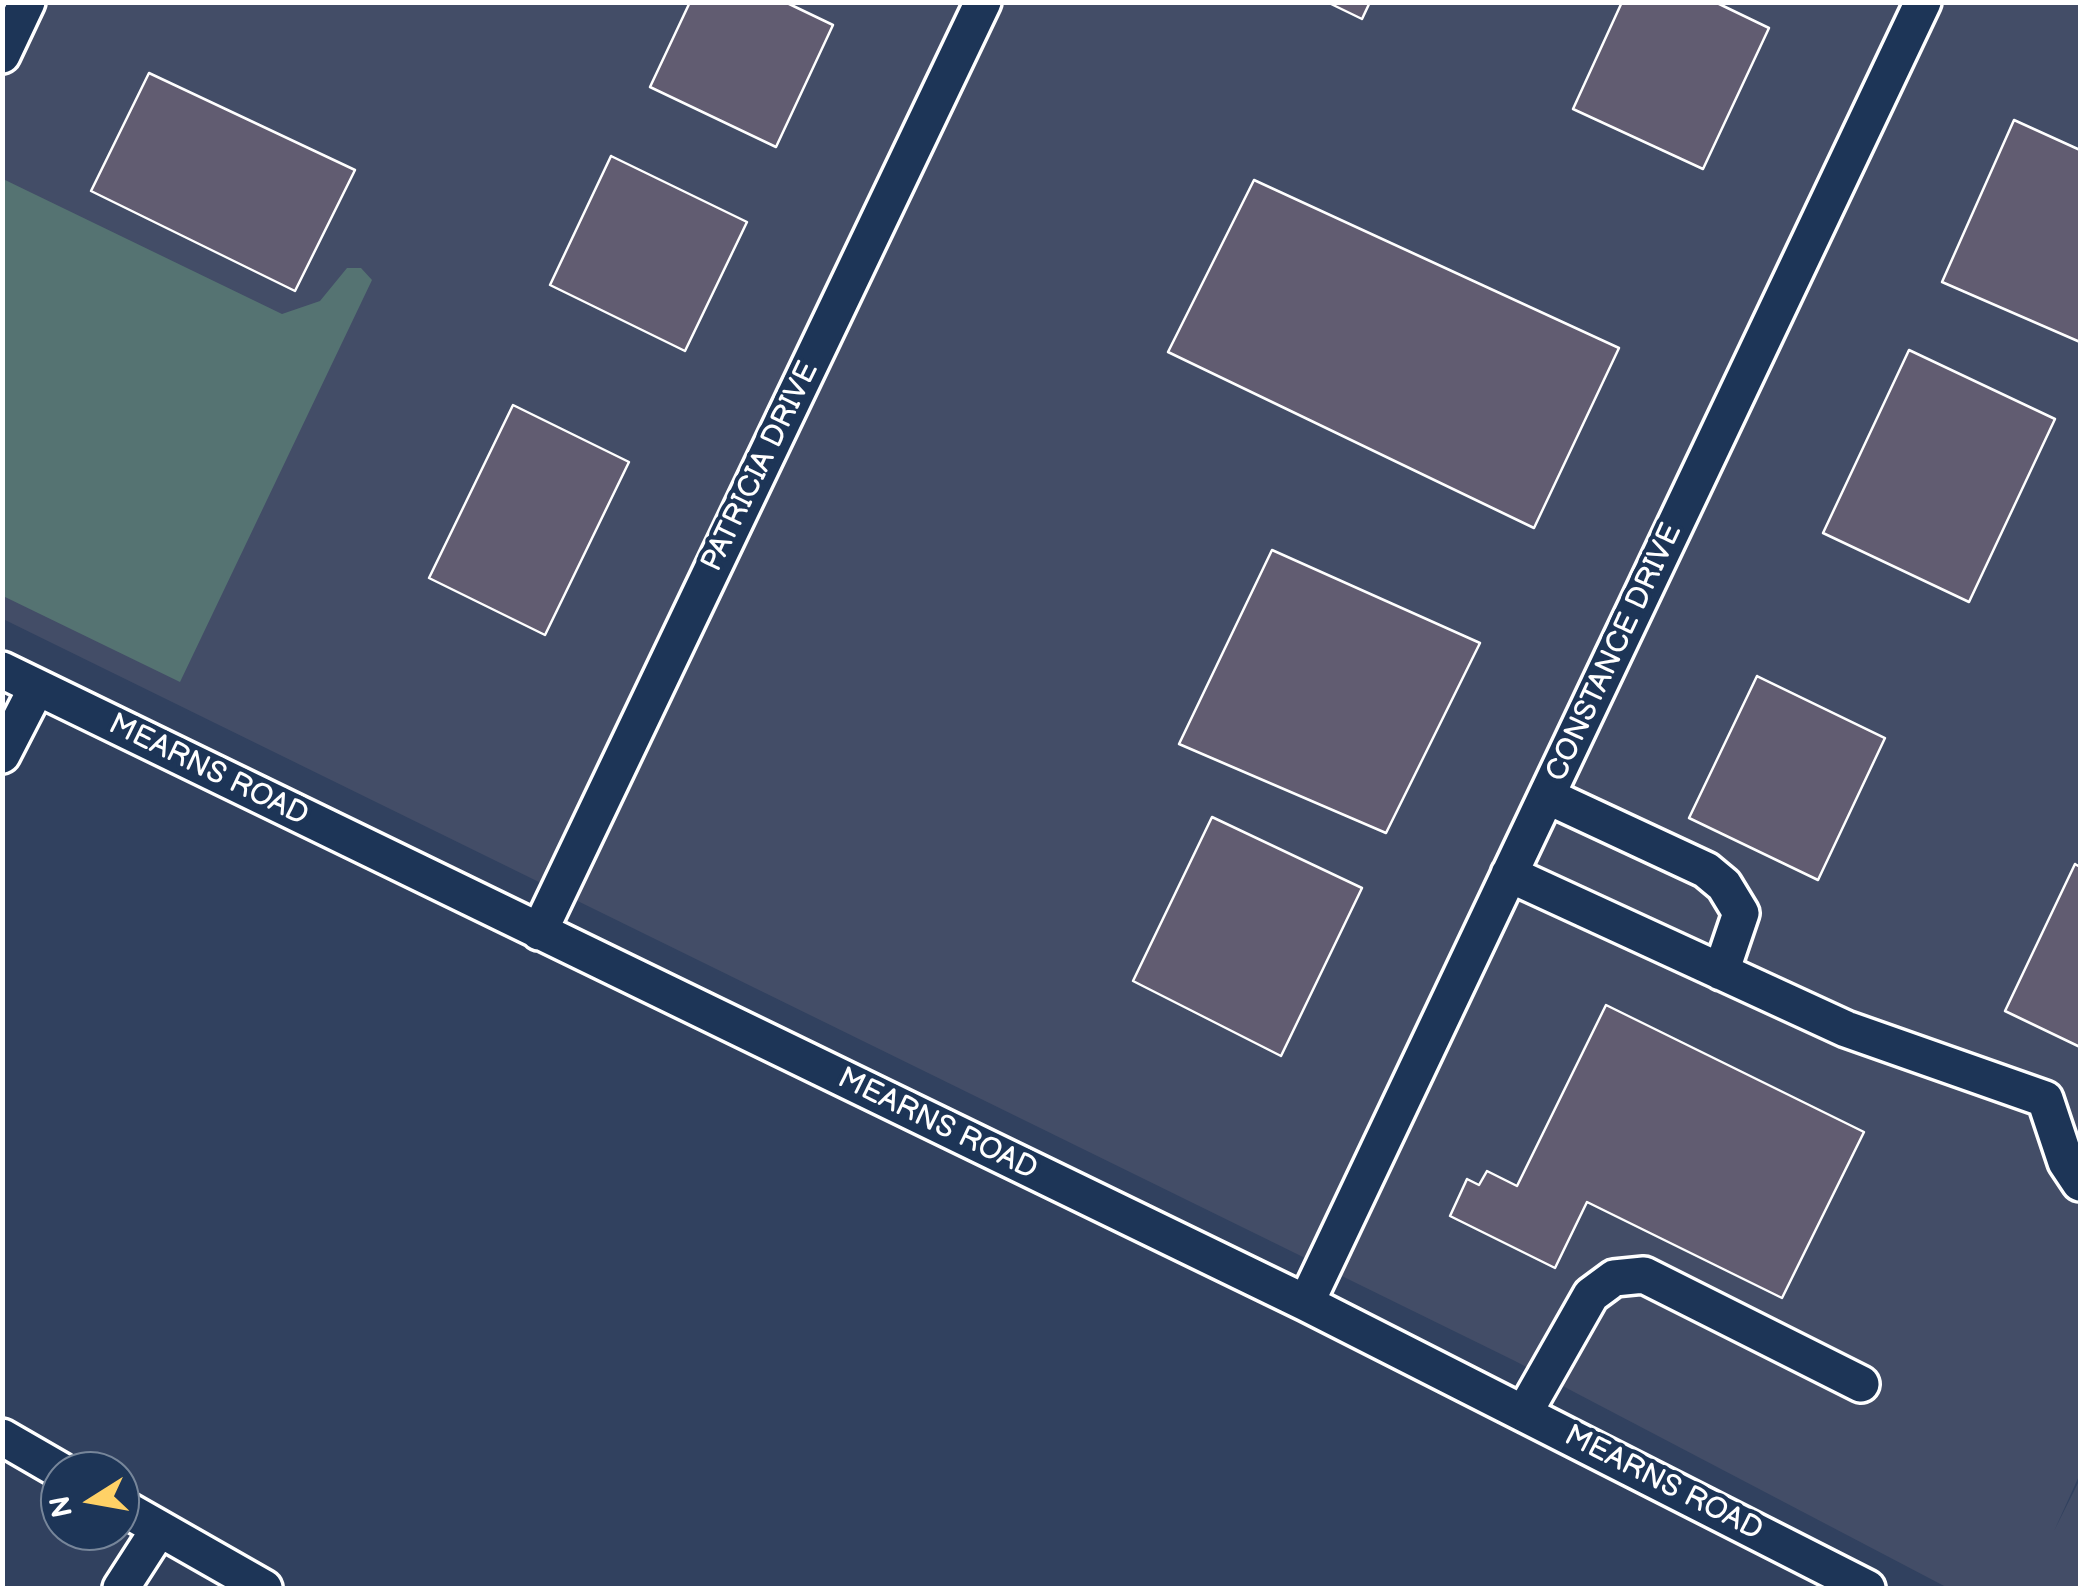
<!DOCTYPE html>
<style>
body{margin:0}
#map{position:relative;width:2083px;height:1591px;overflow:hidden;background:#31415f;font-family:"Balsamiq Sans",sans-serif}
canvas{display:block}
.frame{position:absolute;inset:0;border:5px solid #fff;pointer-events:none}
.north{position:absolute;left:40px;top:1451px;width:100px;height:100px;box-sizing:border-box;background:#1d3557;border:2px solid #77869a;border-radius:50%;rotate:259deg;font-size:28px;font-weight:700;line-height:40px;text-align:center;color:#fff}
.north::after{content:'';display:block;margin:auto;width:35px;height:45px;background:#ffd166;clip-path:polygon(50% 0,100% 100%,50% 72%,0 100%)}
</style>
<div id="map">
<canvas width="2083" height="1591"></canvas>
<div class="frame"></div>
<div class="north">N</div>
</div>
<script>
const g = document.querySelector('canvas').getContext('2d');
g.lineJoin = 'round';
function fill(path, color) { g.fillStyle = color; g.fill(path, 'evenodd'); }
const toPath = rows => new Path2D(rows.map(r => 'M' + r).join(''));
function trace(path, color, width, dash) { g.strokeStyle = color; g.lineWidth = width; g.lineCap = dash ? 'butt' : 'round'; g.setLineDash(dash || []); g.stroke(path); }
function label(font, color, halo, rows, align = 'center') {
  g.font = font + ' "Balsamiq Sans",sans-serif'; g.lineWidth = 8; g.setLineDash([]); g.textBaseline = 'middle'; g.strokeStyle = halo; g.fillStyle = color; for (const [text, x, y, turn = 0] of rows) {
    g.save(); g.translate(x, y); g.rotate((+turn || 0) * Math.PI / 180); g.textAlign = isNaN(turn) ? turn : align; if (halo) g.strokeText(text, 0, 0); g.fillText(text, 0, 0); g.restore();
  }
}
const built = toPath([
 [2,3,2080,3,2080,1474,2054,1531,2080,1479,2080,1588,1948,1588,1515,1361,3,619]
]);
const green = toPath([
 [3,179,282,314,320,301,347,268,361,268,372,280,180,682,3,596]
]);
const building = toPath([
 [690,2,785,2,833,25,776,147,650,87,690,2],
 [1327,2,1370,2,1362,19,1327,2],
 [1622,2,1715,2,1769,28,1703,169,1573,109,1622,2],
 [149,73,355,170,295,291,91,191,149,73],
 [2014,120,2080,150,2080,342,1942,282,2014,120],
 [611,156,747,222,685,351,550,285,611,156],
 [1254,180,1619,348,1534,528,1168,352,1254,180],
 [1909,350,2055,419,1969,602,1823,533,1909,350],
 [513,405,629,462,545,635,429,578,513,405],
 [1272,550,1480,643,1386,833,1179,744,1272,550],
 [1757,676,1885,738,1818,880,1689,818,1757,676],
 [1212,817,1362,888,1281,1056,1133,981,1212,817],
 [2075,864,2080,867,2080,1047,2005,1011,2075,864],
 [1606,1005,1864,1132,1782,1298,1587,1202,1555,1268,1450,1216,1467,1179,1479,1185,1487,1171,1517,1186,1606,1005]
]);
const minor = toPath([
 [2,55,27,2],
 [2,670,1306,1303,1867,1588],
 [2,755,37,687],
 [1547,796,1706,870,1724,885,1741,913,1721,972],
 [1509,874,1846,1029,2045,1099,2066,1162,2080,1183],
 [539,932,983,2],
 [1306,1303,1923,2],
 [1524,1413,1591,1295,1614,1278,1644,1275,1861,1384],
 [2,1437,61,1471],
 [120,1506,264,1588],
 [121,1588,159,1529]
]);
const streetNames = [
 ["PATRICIA DRIVE",761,467,-64],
 ["CONSTANCE DRIVE",1615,653,-65],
 ["MEARNS ROAD",208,771,26],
 ["MEARNS ROAD",937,1125,26],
 ["MEARNS ROAD",1663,1484,27]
];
fill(built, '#434d67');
fill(green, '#557372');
fill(building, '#615c71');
trace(building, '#fff', 2.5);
trace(minor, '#fff', 42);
trace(minor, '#1d3557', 35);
label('30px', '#fff', '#1d3557', streetNames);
</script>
